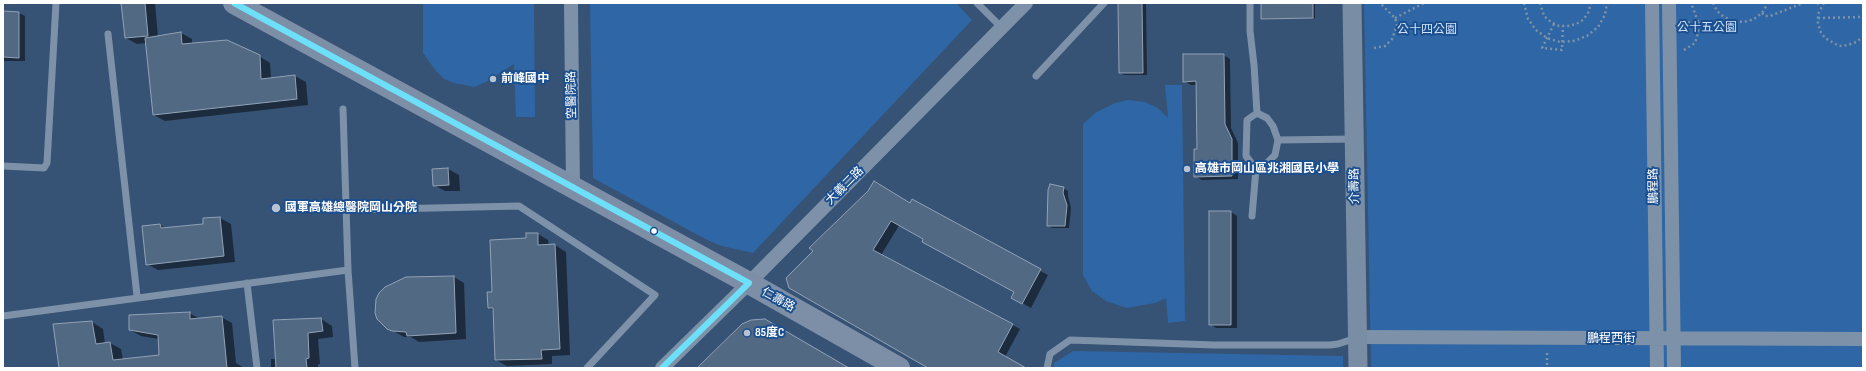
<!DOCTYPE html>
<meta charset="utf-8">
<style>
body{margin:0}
#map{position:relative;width:1866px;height:371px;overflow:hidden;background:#365274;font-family:"Sofia Sans Condensed",sans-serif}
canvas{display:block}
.frame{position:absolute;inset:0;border:4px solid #fff;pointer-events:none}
</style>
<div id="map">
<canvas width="1866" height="371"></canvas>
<div class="frame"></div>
</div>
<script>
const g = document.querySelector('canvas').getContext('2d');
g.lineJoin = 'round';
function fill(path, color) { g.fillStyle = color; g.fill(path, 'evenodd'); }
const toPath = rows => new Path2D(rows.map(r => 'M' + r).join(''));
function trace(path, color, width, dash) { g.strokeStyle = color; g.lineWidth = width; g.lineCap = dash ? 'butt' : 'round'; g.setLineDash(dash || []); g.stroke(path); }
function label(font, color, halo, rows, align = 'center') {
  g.font = font + ' "Sofia Sans Condensed","Noto Sans TC",sans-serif'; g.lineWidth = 4; g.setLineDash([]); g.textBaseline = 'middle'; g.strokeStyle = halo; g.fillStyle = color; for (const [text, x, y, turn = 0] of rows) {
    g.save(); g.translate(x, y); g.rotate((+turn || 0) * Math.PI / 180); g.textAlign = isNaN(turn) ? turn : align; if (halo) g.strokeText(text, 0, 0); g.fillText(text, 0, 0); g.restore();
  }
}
const green = toPath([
 [423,3,534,3,535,117,516,117,514,64,486,82,474,87,454,83,444,79,436,71,423,53],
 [590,3,956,3,972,20,753,253,722,246,707,240,593,178],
 [1364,3,1863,3,1863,368,1371,368],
 [1165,85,1182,85,1185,321,1168,323,1166,298,1155,303,1127,308,1106,301,1092,291,1083,275,1083,124,1095,113,1115,103,1128,100,1145,102,1158,108,1168,118],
 [1073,351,1343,356,1343,368,1053,368,1054,363]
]);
const shadow = toPath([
 [122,3,155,3,158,37,181,33,192,39,192,44,259,56,270,63,271,78,295,76,306,82,308,105,165,121,154,115,147,43,137,44,126,38],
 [395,3,412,3,397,4],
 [1119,3,1146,3,1147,75,1124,75,1120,73],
 [1262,3,1315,3,1315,18,1264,19,1262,18],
 [3,12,19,13,25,16,25,61,3,61],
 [1224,55,1230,59,1231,128,1238,143,1238,179,1202,180,1195,176,1198,150,1197,85,1191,85,1184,81],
 [448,169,459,175,460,191,445,191,434,185],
 [1063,188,1068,191,1068,196,1071,208,1069,228,1052,228,1048,225],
 [910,204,1048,275,1031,308,1012,297,1015,292,900,224,881,255,1020,329,1005,357,1024,368,930,368,790,287],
 [1231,212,1237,216,1237,328,1216,328,1210,324],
 [220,218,231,224,235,262,158,270,147,264,160,225,166,228,205,224],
 [538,234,548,240,549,246,555,245,566,252,570,355,552,356,552,364,507,366,496,360,494,311,489,308,493,293,527,239],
 [454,277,464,283,466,339,419,342,411,337,404,337,383,325],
 [189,313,200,319,221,317,232,323,236,363,244,368,60,368,92,322,103,329,105,344,110,343,121,349,123,360,161,356,159,339,141,336,130,330],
 [321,319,332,326,333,337,318,339,320,364,318,364,318,368,271,368,271,359,277,359]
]);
const building = toPath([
 [121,3,145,3,148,36,125,38,121,3],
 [1118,3,1142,3,1143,73,1119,73,1118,3],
 [1261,3,1313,3,1313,18,1261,19,1261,3],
 [3,11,19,12,19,58,3,57,3,11],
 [181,32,182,44,227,40,260,55,261,79,295,75,297,99,153,115,145,38,181,32],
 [1183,54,1224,54,1225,124,1232,139,1232,176,1194,177,1194,149,1197,149,1196,81,1183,82,1183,54],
 [448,168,449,185,433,186,432,169,448,168],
 [874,181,910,203,912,199,1041,269,1022,304,1011,298,1014,292,922,242,923,239,891,221,873,250,1013,324,998,352,1026,368,928,368,789,288,786,278,813,251,809,248,868,191,874,181],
 [1050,184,1064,187,1063,193,1067,205,1065,226,1047,226,1048,190,1050,184],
 [1209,211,1231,211,1231,325,1209,325,1209,211],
 [220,217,224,256,146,265,142,226,160,224,161,228,203,224,203,218,220,217],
 [526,233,538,233,538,245,555,244,560,349,541,350,542,359,495,360,493,308,488,308,487,292,492,292,490,240,526,238,526,233],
 [454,276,456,333,407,336,406,332,392,331,387,329,377,319,375,313,376,299,379,293,385,287,406,277,454,276],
 [190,312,190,319,222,316,227,368,59,368,53,324,92,321,96,344,110,342,113,360,159,355,158,335,129,330,129,315,190,312],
 [321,318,323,331,308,333,309,358,306,359,307,368,276,368,273,320,321,318],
 [765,319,849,368,697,368,742,324,751,320,765,319]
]);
const path = toPath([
 [1524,3,1528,19,1536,30,1547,38,1560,42,1574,41,1587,36,1598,27,1605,15,1607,3],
 [1540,3,1544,16,1551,22,1559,26,1568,26,1576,24,1583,20,1588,13,1591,3],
 [1603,3,1639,3],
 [1713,3,1717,11,1724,17,1733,21,1744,22,1754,19,1762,13,1768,3],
 [1817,3,1821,6],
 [1824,3,1818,14,1818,23,1820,31,1825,38,1839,46,1848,45,1856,42,1863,37],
 [1862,3,1863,4],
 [1762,13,1765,16,1770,16,1803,3],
 [1395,18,1424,3],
 [1818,18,1863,17],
 [1683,22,1723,25,1733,21],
 [1554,24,1542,48,1562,50,1563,26],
 [1374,48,1385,46,1392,39,1397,25,1395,18,1380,3],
 [1684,50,1695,43,1698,33,1699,24,1691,3],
 [1547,353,1547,368]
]);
const lane = toPath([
 [977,3,1002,28],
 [1250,3,1250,31,1254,65,1257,113,1247,120,1246,156,1256,169,1252,216],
 [108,34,137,296],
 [1036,76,1104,3],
 [343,109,348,270,355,368],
 [1278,140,1354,139],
 [3,166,44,168,47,163,56,3],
 [1256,169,1265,165,1275,155,1278,140,1273,126,1267,118,1257,113],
 [346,210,519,206,655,295,587,368],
 [247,283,257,368],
 [3,316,348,270],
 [1047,368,1050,354,1070,340,1214,345,1330,345,1338,344,1356,338]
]);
const street = toPath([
 [571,3,573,188],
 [1652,3,1657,368],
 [1669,3,1674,368],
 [1359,337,1863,339],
 [662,368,749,283,1026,3]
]);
const secondary = toPath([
 [1352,3,1358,368]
]);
const primary = toPath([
 [234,3,749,283,899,368]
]);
const bus1 = toPath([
 [234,3,749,283,662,368]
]);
const markers = [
 [493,79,4,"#b9c2ce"],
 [1187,169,4,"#b9c2ce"],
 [276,208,5,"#b9c2ce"],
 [654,231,3.5,"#fff"],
 [747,333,4,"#b9c2ce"]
];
const parkNames = [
 ["公十五公園",1707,28],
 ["公十四公園",1427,30]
];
const poiNames = [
 ["前峰國中",501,79],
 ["高雄市岡山區兆湘國民小學",1195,169],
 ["國軍高雄總醫院岡山分院",285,208],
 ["85度C",755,333]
];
const streetNames = [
 ["空醫院路",572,95,-91],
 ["大義二路",845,186,-45],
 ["介壽路",1355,186,-91],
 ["鵬程路",1654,186,-91],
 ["仁壽路",778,300,29],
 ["鵬程西街",1611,339]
];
fill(green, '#2f66a5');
fill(shadow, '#0007');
fill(building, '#526984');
trace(building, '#92a2b6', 1);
trace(path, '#7d92a8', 2.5, [2, 3]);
trace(lane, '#7d92a8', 7);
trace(street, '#7d92a8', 14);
trace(secondary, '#798da4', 19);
trace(primary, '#7d8ea7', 22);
trace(bus1, '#6ddff8', 6);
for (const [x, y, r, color] of markers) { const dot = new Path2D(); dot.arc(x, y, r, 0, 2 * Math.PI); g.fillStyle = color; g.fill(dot); trace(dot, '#1b4f8f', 1.5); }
label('12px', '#cfe3fa', '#1b4f8f', parkNames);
label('bold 12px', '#fff', '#1b4f8f', poiNames, 'left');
label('12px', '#fff', '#1b4f8f', streetNames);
</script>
